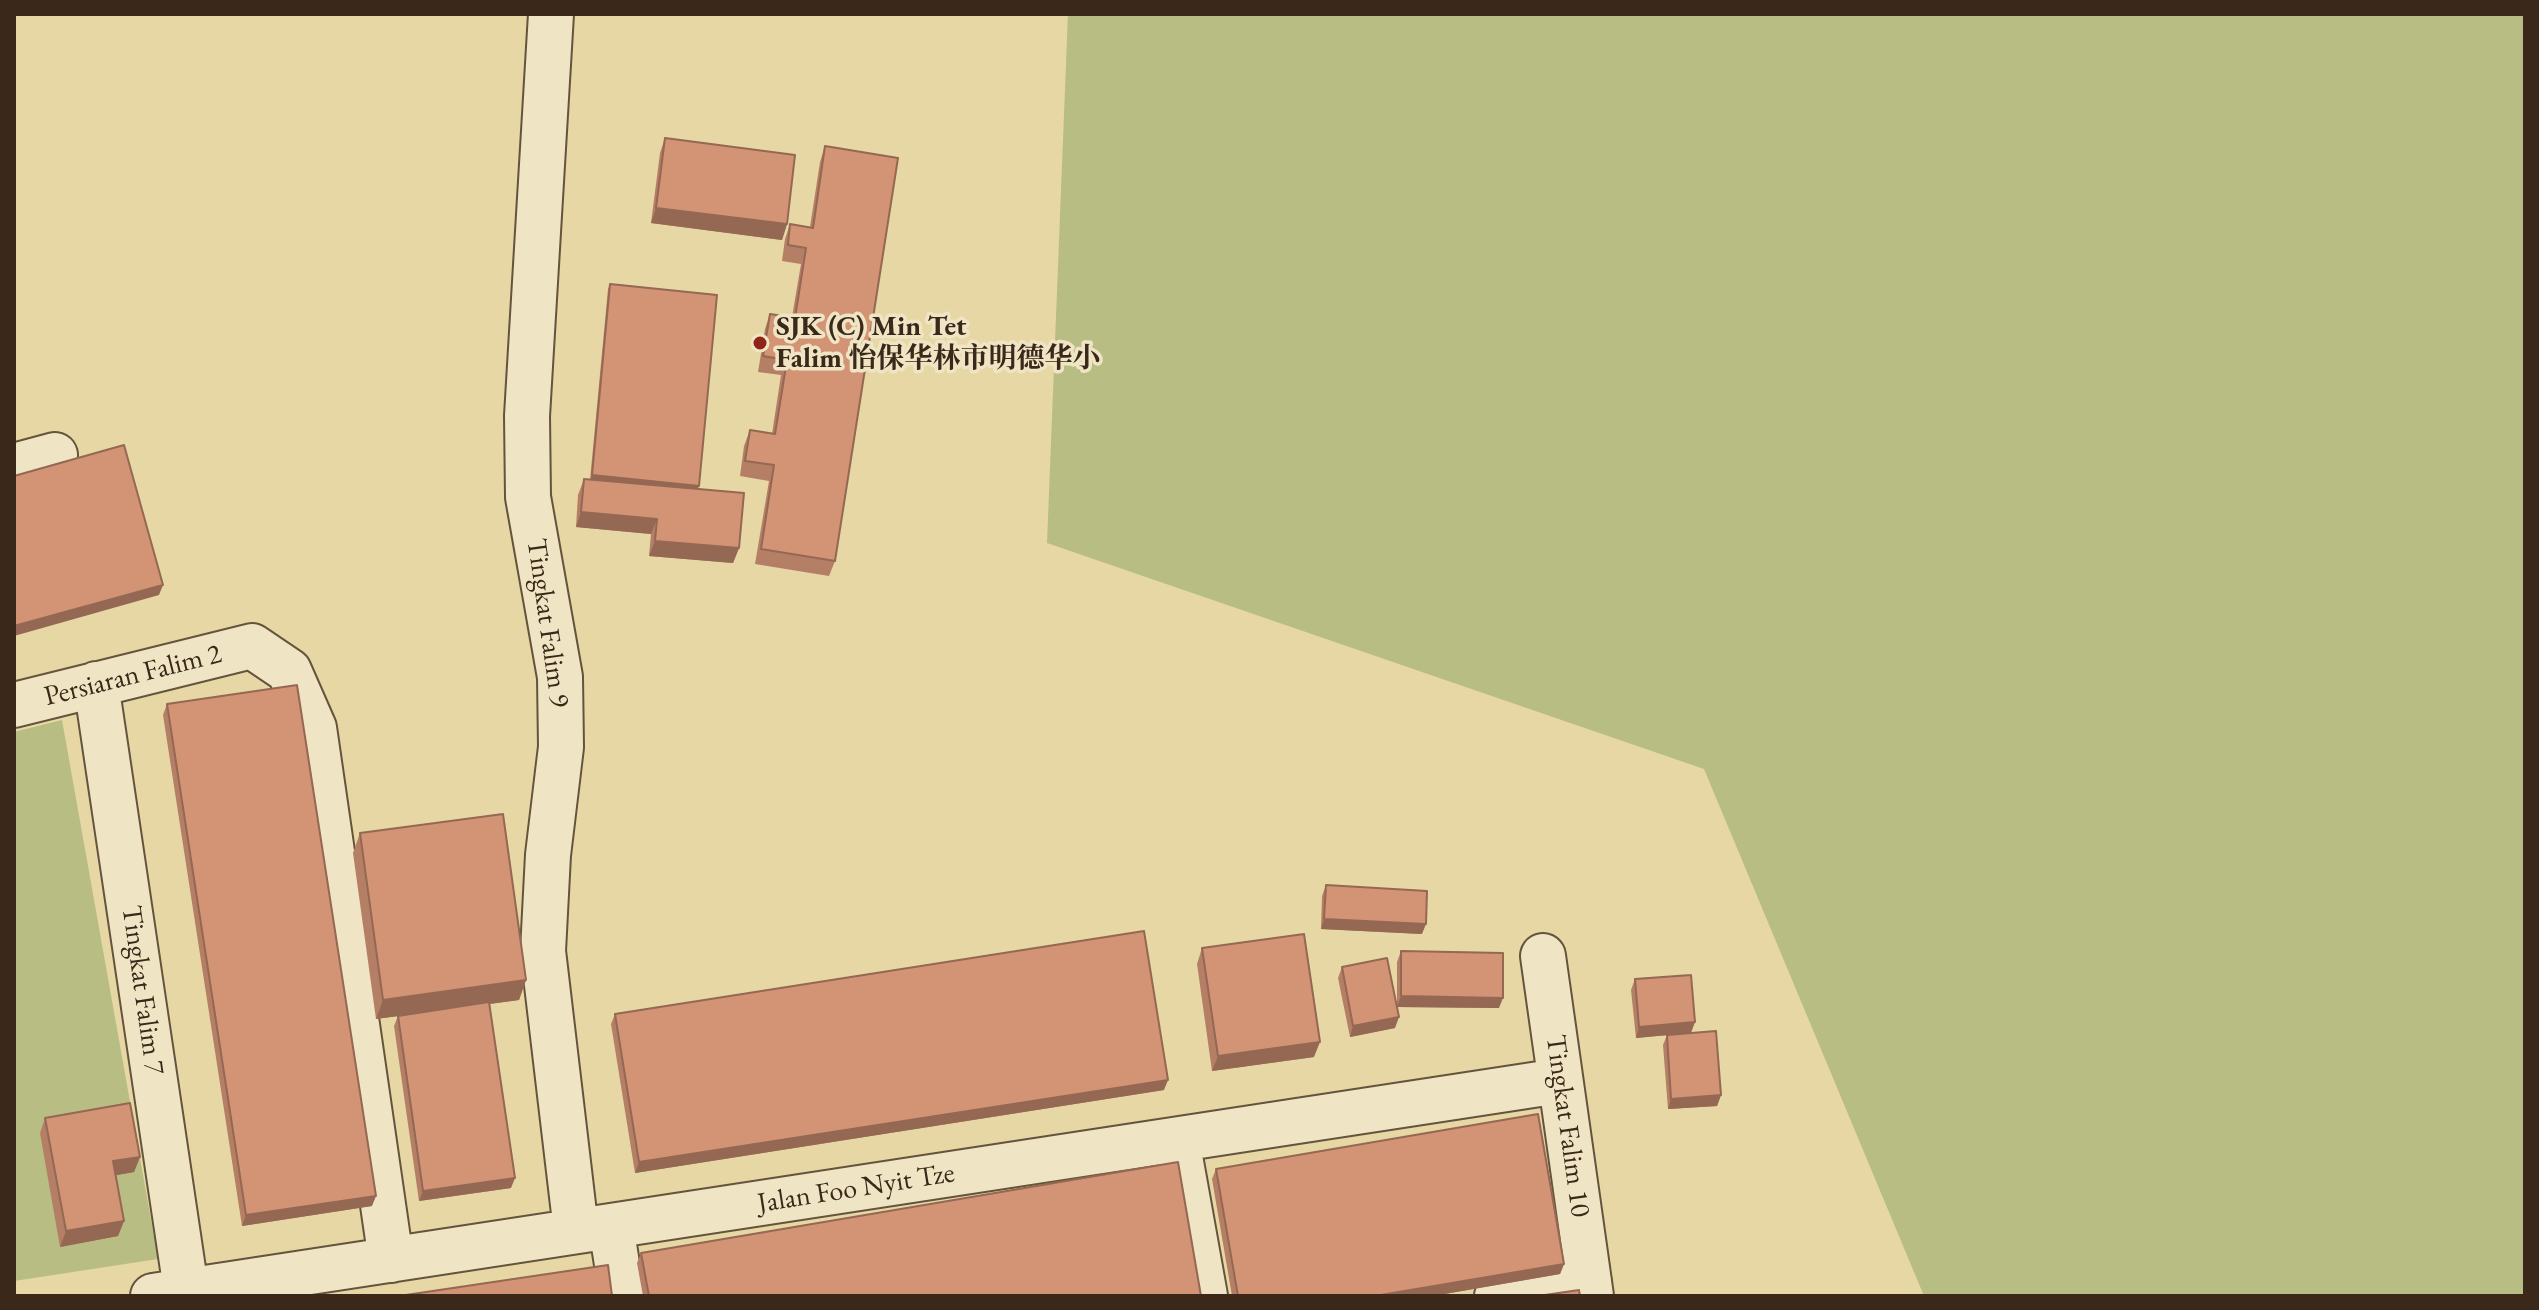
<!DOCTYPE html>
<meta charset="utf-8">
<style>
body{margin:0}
#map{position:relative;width:2539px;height:1310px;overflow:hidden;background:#e6d7a5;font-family:"EB Garamond",serif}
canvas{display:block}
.frame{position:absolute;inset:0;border:16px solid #3a281a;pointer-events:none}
</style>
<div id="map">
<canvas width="2539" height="1310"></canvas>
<div class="frame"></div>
</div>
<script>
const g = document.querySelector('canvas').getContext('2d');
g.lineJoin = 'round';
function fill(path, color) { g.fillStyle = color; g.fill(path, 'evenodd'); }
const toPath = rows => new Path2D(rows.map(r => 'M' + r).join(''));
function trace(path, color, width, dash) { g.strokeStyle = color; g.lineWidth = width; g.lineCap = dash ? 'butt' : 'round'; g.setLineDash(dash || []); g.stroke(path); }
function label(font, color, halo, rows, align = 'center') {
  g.font = font + ' "EB Garamond","Noto Serif SC",serif'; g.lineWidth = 7; g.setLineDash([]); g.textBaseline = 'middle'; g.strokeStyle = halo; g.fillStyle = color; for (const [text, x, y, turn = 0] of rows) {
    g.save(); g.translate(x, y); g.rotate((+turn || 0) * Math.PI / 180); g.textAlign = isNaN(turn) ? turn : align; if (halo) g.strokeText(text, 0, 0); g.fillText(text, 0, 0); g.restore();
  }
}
const green = toPath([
 [1068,14,2525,14,2525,1296,1924,1296,1704,769,1047,543],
 [62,720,158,1259,14,1281,14,732]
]);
const minor = toPath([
 [551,14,527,416,528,497,560,677,561,747,548,855,543,951,576,1230],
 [14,466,55,455],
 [96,684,187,1296],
 [14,705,252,646,289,671,314,728,391,1260],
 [1543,956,1591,1296],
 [1177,1140,1205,1296],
 [611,1226,622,1296],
 [153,1296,1559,1081],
 [1497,1296,1589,1281]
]);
const wall = toPath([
 [665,138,787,224,782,240,651,223,660,153],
 [825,146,835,561,829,576,755,564,769,481,740,476,744,446,750,430,772,434,781,375,758,372,765,329,770,314,792,317,801,264,782,261,785,239,790,224,810,227,820,162],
 [610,284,697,489,739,548,733,563,649,556,651,534,576,527,578,495,584,479,590,480,608,289],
 [167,704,372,1206,242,1226,163,715],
 [360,833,526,980,519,1000,490,1004,511,1188,419,1201,394,1026,398,1016,376,1019,353,853],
 [1326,885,1422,934,1321,929,1322,896],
 [1202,948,1314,1057,1212,1071,1197,964],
 [1401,951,1499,1008,1397,1007,1397,962],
 [1342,967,1395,1028,1350,1037,1338,978],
 [1635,979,1691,1033,1721,1095,1717,1106,1668,1109,1663,1045,1667,1035,1636,1038,1631,990],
 [615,1014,1164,1090,635,1173,611,1024],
 [45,1118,140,1157,134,1172,115,1175,124,1221,118,1236,60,1247,40,1133],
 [1216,1169,1564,1264,1560,1274,1433,1296,1232,1296,1212,1179],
 [641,1253,1201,1296,643,1296,637,1263]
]);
const shadedWall = toPath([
 [656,208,787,224,782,240,651,223],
 [592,475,699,486,697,491,590,481],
 [581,512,657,519,651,534,576,527],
 [655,541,739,548,733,563,649,556],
 [163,585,159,595,14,636,14,626],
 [1324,919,1426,924,1422,934,1321,929],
 [526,980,519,1000,376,1019,383,1000],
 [1401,996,1503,998,1499,1008,1397,1007],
 [1399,1017,1395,1028,1350,1037,1353,1026],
 [1695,1022,1691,1033,1636,1038,1639,1027],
 [1320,1042,1314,1057,1212,1071,1218,1056],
 [1168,1080,1164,1090,635,1173,639,1162],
 [1721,1095,1717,1106,1668,1109,1671,1099],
 [140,1157,134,1172,107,1177,113,1161],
 [515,1178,511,1188,419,1201,423,1191],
 [376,1196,372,1206,242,1226,246,1215],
 [124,1221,118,1236,60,1247,66,1231],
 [1564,1264,1560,1274,1433,1296,1375,1296]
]);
const building = toPath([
 [665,138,795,155,787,224,656,208,665,138],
 [825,146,898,158,835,561,761,549,774,465,745,461,750,430,775,434,787,360,763,356,770,314,795,318,806,248,788,245,790,224,813,228,825,146],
 [610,284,717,295,699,486,592,475,610,284],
 [124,445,163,585,14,626,14,476,124,445],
 [584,479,744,493,739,548,655,541,657,519,581,512,584,479],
 [297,685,376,1196,246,1215,167,704,297,685],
 [503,814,526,980,383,1000,360,833,503,814],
 [1326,885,1427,891,1426,924,1324,919,1326,885],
 [1144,931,1168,1080,639,1162,615,1014,1144,931],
 [1304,934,1320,1042,1218,1056,1202,948,1304,934],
 [1401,951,1503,953,1503,998,1401,996,1401,951],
 [1387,958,1399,1017,1353,1026,1342,967,1387,958],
 [1691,975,1695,1022,1639,1027,1635,979,1691,975],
 [489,1002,515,1178,423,1191,398,1016,489,1002],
 [1716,1031,1721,1095,1671,1099,1667,1035,1716,1031],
 [130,1103,140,1157,113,1161,124,1221,66,1231,45,1118,130,1103],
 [1538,1114,1564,1264,1375,1296,1238,1296,1216,1169,1538,1114],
 [1178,1162,1201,1296,649,1296,641,1253,1178,1162],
 [608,1265,612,1296,399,1296,608,1265],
 [1579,1290,1580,1296,1538,1296,1579,1290]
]);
const markers = [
 [760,343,8,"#8f2418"]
];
const poiNames = [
 ["SJK (C) Min Tet",776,327],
 ["Falim 怡保华林市明德华小",776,359]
];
const streetNames = [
 ["Tingkat Falim 9",547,623,82],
 ["Persiaran Falim 2",133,676,-14],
 ["Tingkat Falim 7",142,990,82],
 ["Tingkat Falim 10",1567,1126,82],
 ["Jalan Foo Nyit Tze",856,1189,-9]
];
fill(green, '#b8bd84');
trace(minor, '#65543d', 48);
trace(minor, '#efe5c4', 44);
fill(wall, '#b57f65');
fill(shadedWall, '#946852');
fill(building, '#d39475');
trace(building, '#946852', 2);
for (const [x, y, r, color] of markers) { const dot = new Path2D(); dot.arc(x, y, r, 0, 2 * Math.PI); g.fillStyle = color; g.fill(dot); trace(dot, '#efe5c4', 3); }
label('bold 28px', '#3a281a', '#efe5c4', poiNames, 'left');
label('28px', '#3a281a', '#efe5c4', streetNames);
</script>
